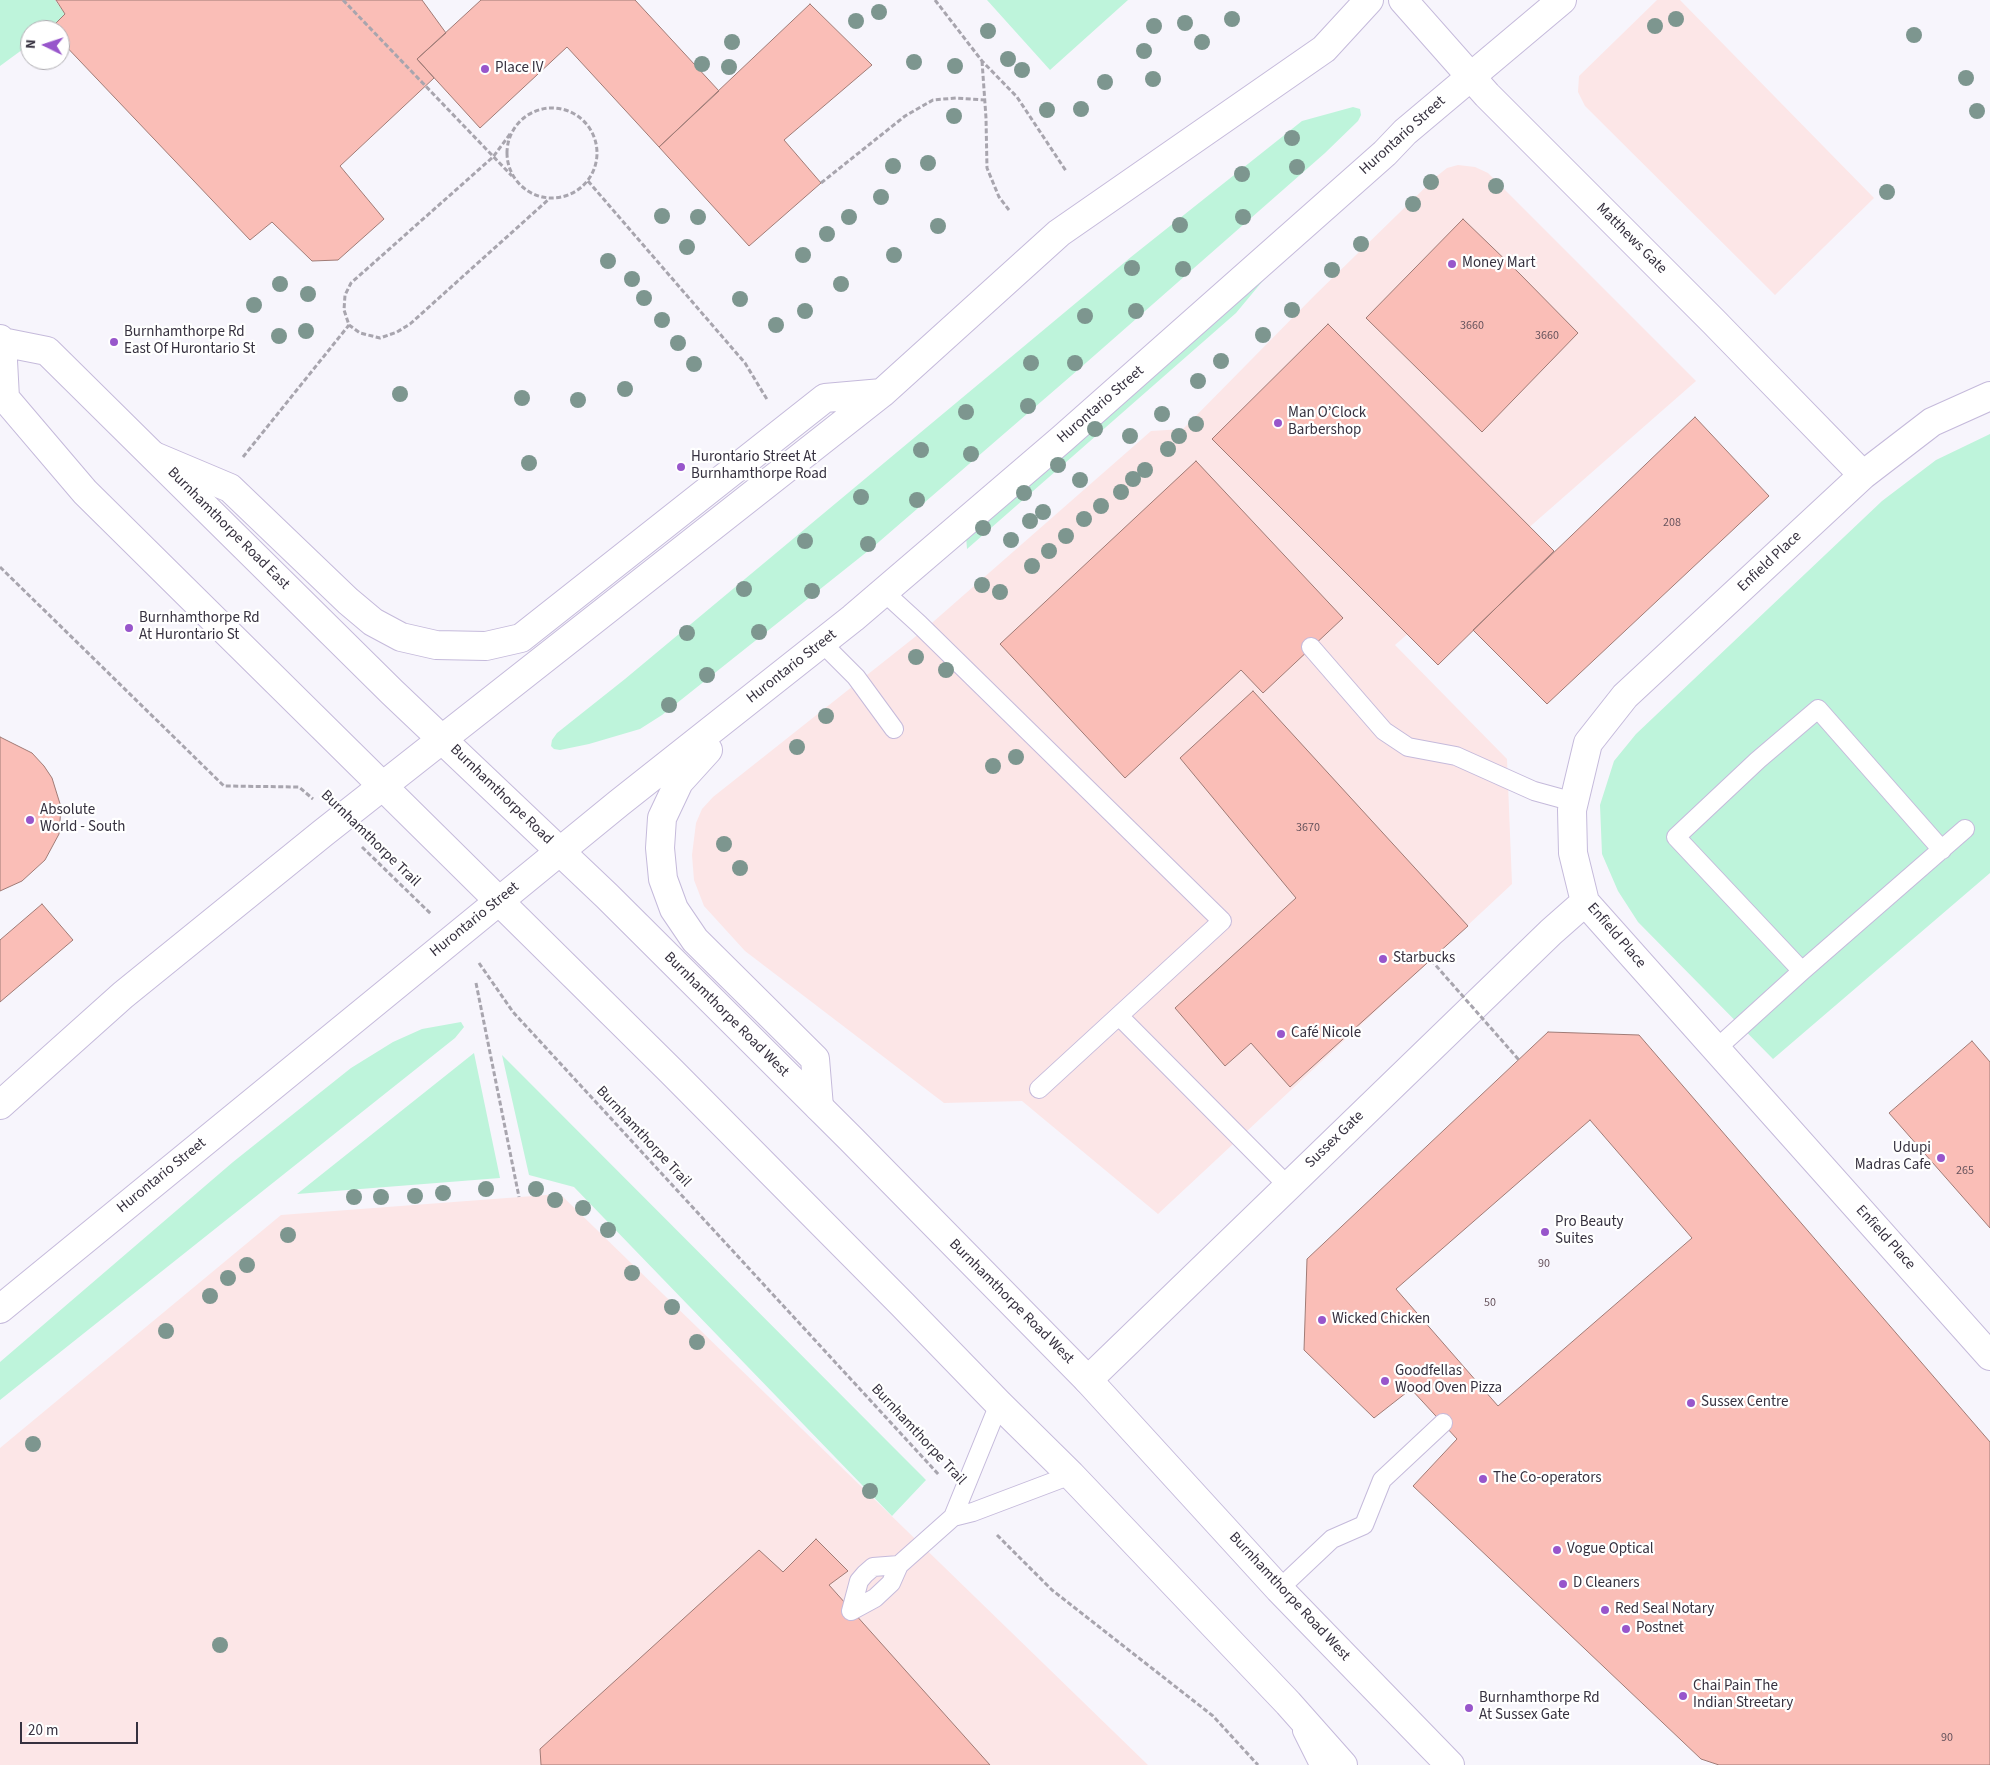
<!DOCTYPE html>
<meta charset="utf-8">
<style>
body{margin:0}
#map{position:relative;width:1990px;height:1765px;overflow:hidden;background:#f7f5fc;font-family:"Source Sans 3",sans-serif}
canvas{display:block}
.north{position:absolute;left:20px;top:20px;width:50px;height:50px;box-sizing:border-box;background:#fff;border:1px solid #afadb2;border-radius:50%;rotate:274deg;font-size:14px;font-weight:700;line-height:20px;text-align:center;color:#36313f}
.north::after{content:'';display:block;margin:auto;width:18px;height:22px;background:#9856cb;clip-path:polygon(50% 0,100% 100%,50% 72%,0 100%)}
.scale{position:absolute;left:20px;top:1722px;width:118px;height:22px;box-sizing:border-box;border:2px solid #36313f;border-top:0;padding-left:6px;font-size:15px;line-height:18px;white-space:nowrap;color:#36313f;-webkit-text-stroke:4px #fff;paint-order:stroke}
</style>
<div id="map">
<canvas width="1990" height="1765"></canvas>
<div class="north">N</div>
<div class="scale">20 m</div>
</div>
<script>
const g = document.querySelector('canvas').getContext('2d');
g.lineJoin = 'round';
function fill(path, color) { g.fillStyle = color; g.fill(path, 'evenodd'); }
const toPath = rows => new Path2D(rows.map(r => 'M' + r).join(''));
function trace(path, color, width, dash) { g.strokeStyle = color; g.lineWidth = width; g.lineCap = dash ? 'butt' : 'round'; g.setLineDash(dash || []); g.stroke(path); }
function label(font, color, halo, rows, align = 'center') {
  g.font = font + ' "Source Sans 3",sans-serif'; g.lineWidth = 4.5; g.setLineDash([]); g.textBaseline = 'middle'; g.strokeStyle = halo; g.fillStyle = color; for (const [text, x, y, turn = 0] of rows) {
    g.save(); g.translate(x, y); g.rotate((+turn || 0) * Math.PI / 180); g.textAlign = isNaN(turn) ? turn : align; if (halo) g.strokeText(text, 0, 0); g.fillText(text, 0, 0); g.restore();
  }
}
const commercial = toPath([
 [1657,0,1680,0,1874,198,1775,295,1585,106,1578,92,1579,76],
 [1458,165,1475,167,1488,173,1696,381,1395,645,1507,759,1512,884,1158,1214,1022,1101,944,1103,745,951,704,906,694,880,692,855,696,823,702,809,713,797,925,629,1151,431,1183,429,1315,295,1437,176,1447,168],
 [560,1194,1148,1765,0,1765,0,1448,281,1215]
]);
const green = toPath([
 [0,0,55,0,65,14,49,30,30,30,30,44,0,66],
 [987,0,1128,0,1050,70],
 [1353,107,1360,109,1361,115,1358,121,1325,153,1079,369,873,547,662,715,640,729,589,744,560,750,554,749,551,746,552,740,557,733,625,679,1131,257,1302,121],
 [1271,271,1236,313,967,549,966,536],
 [1990,434,1990,873,1773,1059,1638,922,1618,891,1602,854,1600,805,1614,761,1636,734,1882,501,1936,460],
 [461,1022,464,1027,455,1038,0,1400,0,1362,233,1162,351,1068,393,1042,422,1029],
 [474,1053,500,1178,297,1194],
 [502,1055,926,1480,892,1516,574,1187,529,1175]
]);
const building = toPath([
 [56,0,422,0,446,33,417,59,434,78,340,166,384,219,338,260,312,261,272,222,250,240,60,40,60,30,50,29,65,14,56,0],
 [481,0,635,0,719,91,659,147,567,47,480,128,417,59,481,0],
 [810,4,872,65,784,140,821,183,749,246,659,147,810,4],
 [1463,219,1519,273,1578,333,1482,432,1366,318,1463,219],
 [1328,324,1554,551,1438,665,1212,439,1328,324],
 [1695,417,1769,496,1547,704,1473,630,1695,417],
 [1196,461,1343,618,1263,693,1241,670,1125,778,1000,644,1196,461],
 [1253,691,1468,926,1290,1087,1251,1043,1225,1066,1175,1008,1296,898,1180,758,1253,691],
 [0,737,32,753,44,766,52,778,61,807,59,834,45,860,22,881,0,891,0,737],
 [42,904,73,940,0,1002,0,940,42,904],
 [1548,1032,1639,1035,1990,1442,1990,1765,1719,1765,1701,1759,1413,1486,1457,1439,1411,1389,1374,1418,1304,1350,1307,1259,1548,1032],
 [1972,1041,1990,1062,1990,1228,1889,1113,1972,1041],
 [1590,1120,1692,1238,1498,1406,1396,1289,1590,1120],
 [816,1539,848,1571,829,1585,990,1765,541,1765,540,1749,759,1550,783,1572,816,1539]
]);
const path = toPath([
 [343,0,512,176],
 [935,0,982,61,1017,97,1066,171],
 [982,61,986,118,987,168,999,197,1009,210],
 '507 153a45 45 0 1 1 90 0a45 45 0 1 1-90 0Z',
 [510,134,493,157,351,283,345,295,344,310,349,325,360,333,380,338,397,332,410,324,549,199],
 [588,181,745,363,768,401],
 [821,183,905,116,933,100,956,98,985,100],
 [243,457,349,325],
 [0,567,224,786,299,787,313,799],
 [362,847,431,914],
 [479,963,513,1012,939,1475],
 [476,983,519,1197],
 [997,1535,1052,1590,1213,1716,1258,1765]
]);
const service = toPath([
 [884,592,919,624,1222,921,1039,1089],
 [1311,647,1384,731,1408,747,1456,756,1534,791,1574,802],
 [828,649,856,677,894,729],
 [1802,971,1676,837,1758,760,1818,709,1942,850],
 [1119,1016,1288,1186],
 [1716,1049,1802,971,1965,829],
 [953,1517,973,1512,1071,1475],
 [1279,1589,1332,1539,1364,1525,1382,1480,1443,1423],
 [851,1611,875,1598,891,1583,899,1565,953,1517,999,1404],
 [851,1611,859,1581,865,1574,873,1567,899,1565],
 [1302,1731,1319,1765]
]);
const minor = toPath([
 [1403,0,1487,95,1714,322,1863,475],
 [1990,396,1932,422,1863,475,1625,696,1588,743,1572,810,1573,853,1585,902,1990,1356],
 [1088,1380,1551,932,1585,902]
]);
const secondary = toPath([
 [0,339,2,342,47,351,392,692,607,896,851,1139,1088,1380,1279,1589,1450,1765],
 [2,342,5,398,85,492,671,1071,902,1304,999,1404,1071,1475,1288,1703,1343,1765]
]);
const primary = toPath([
 [154,456,230,488,348,601,373,622,401,637,436,645,486,646,521,638,825,398,882,393],
 [708,750,679,782,662,818,660,848,663,879,674,909,695,940,815,1059,819,1107],
 [0,1105,123,995,323,833,882,393,1059,233,1324,49,1369,0],
 [0,1309,619,803,853,618,1062,439,1385,153,1405,132,1562,0]
]);
const pathBridge = toPath([
 [1431,960,1519,1060]
]);
const trees = [
 [879,12],
 [1232,19],
 [1676,19],
 [856,21],
 [1185,23],
 [1154,26],
 [1655,26],
 [988,31],
 [1914,35],
 [732,42],
 [1202,42],
 [1144,51],
 [1008,59],
 [914,62],
 [702,64],
 [955,66],
 [729,67],
 [1022,70],
 [1966,78],
 [1153,79],
 [1105,82],
 [1081,109],
 [1047,110],
 [1977,111],
 [954,116],
 [1292,138],
 [928,163],
 [893,166],
 [1297,167],
 [1242,174],
 [1431,182],
 [1496,186],
 [1887,192],
 [881,197],
 [1413,204],
 [662,216],
 [698,217],
 [849,217],
 [1243,217],
 [1180,225],
 [938,226],
 [827,234],
 [1361,244],
 [687,247],
 [803,255],
 [894,255],
 [608,261],
 [1132,268],
 [1183,269],
 [1332,270],
 [632,279],
 [280,284],
 [841,284],
 [308,294],
 [644,298],
 [740,299],
 [254,305],
 [1292,310],
 [805,311],
 [1136,311],
 [1085,316],
 [662,320],
 [776,325],
 [306,331],
 [1263,335],
 [279,336],
 [678,343],
 [1221,361],
 [1031,363],
 [1075,363],
 [694,364],
 [1198,381],
 [625,389],
 [400,394],
 [522,398],
 [578,400],
 [1028,406],
 [966,412],
 [1162,414],
 [1196,424],
 [1095,429],
 [1130,436],
 [1179,436],
 [1168,449],
 [921,450],
 [971,454],
 [529,463],
 [1058,465],
 [1145,470],
 [1133,479],
 [1080,480],
 [1121,492],
 [1024,493],
 [861,497],
 [917,500],
 [1101,506],
 [1043,512],
 [1084,519],
 [1030,521],
 [983,528],
 [1066,536],
 [1011,540],
 [805,541],
 [868,544],
 [1049,551],
 [1032,566],
 [982,585],
 [744,589],
 [812,591],
 [1000,592],
 [759,632],
 [687,633],
 [916,657],
 [946,670],
 [707,675],
 [669,705],
 [826,716],
 [797,747],
 [1016,757],
 [993,766],
 [724,844],
 [740,868],
 [486,1189],
 [536,1189],
 [443,1193],
 [415,1196],
 [354,1197],
 [381,1197],
 [555,1200],
 [583,1208],
 [608,1230],
 [288,1235],
 [247,1265],
 [632,1273],
 [228,1278],
 [210,1296],
 [672,1307],
 [166,1331],
 [697,1342],
 [33,1444],
 [870,1491],
 [220,1645]
];
const markers = [
 [485,69,5,"#9856cb"],
 [1452,264,5,"#9856cb"],
 [114,342,5,"#9856cb"],
 [1278,423,5,"#9856cb"],
 [681,467,5,"#9856cb"],
 [129,628,5,"#9856cb"],
 [30,820,5,"#9856cb"],
 [1383,959,5,"#9856cb"],
 [1281,1034,5,"#9856cb"],
 [1941,1158,5,"#9856cb"],
 [1545,1232,5,"#9856cb"],
 [1322,1320,5,"#9856cb"],
 [1385,1381,5,"#9856cb"],
 [1691,1403,5,"#9856cb"],
 [1483,1479,5,"#9856cb"],
 [1557,1550,5,"#9856cb"],
 [1563,1584,5,"#9856cb"],
 [1605,1610,5,"#9856cb"],
 [1626,1629,5,"#9856cb"],
 [1683,1696,5,"#9856cb"],
 [1469,1708,5,"#9856cb"]
];
const numberNames = [
 ["3660",1472,326],
 ["3660",1547,336],
 ["208",1672,523],
 ["3670",1308,828],
 ["265",1965,1171],
 ["90",1544,1264],
 ["50",1490,1303],
 ["90",1947,1738]
];
const poiNames = [
 ["Place IV",495,69],
 ["Money Mart",1462,264],
 ["Burnhamthorpe Rd",124,333],
 ["East Of Hurontario St",124,350],
 ["Man O’Clock",1288,414],
 ["Barbershop",1288,431],
 ["Hurontario Street At",691,458],
 ["Burnhamthorpe Road",691,475],
 ["Burnhamthorpe Rd",139,619],
 ["At Hurontario St",139,636],
 ["Absolute",40,811],
 ["World - South",40,828],
 ["Starbucks",1393,959],
 ["Café Nicole",1291,1034],
 ["Udupi",1931,1149,"right"],
 ["Madras Cafe",1931,1166,"right"],
 ["Pro Beauty",1555,1223],
 ["Suites",1555,1240],
 ["Wicked Chicken",1332,1320],
 ["Goodfellas",1395,1372],
 ["Wood Oven Pizza",1395,1389],
 ["Sussex Centre",1701,1403],
 ["The Co-operators",1493,1479],
 ["Vogue Optical",1567,1550],
 ["D Cleaners",1573,1584],
 ["Red Seal Notary",1615,1610],
 ["Postnet",1636,1629],
 ["Chai Pain The",1693,1687],
 ["Indian Streetary",1693,1704],
 ["Burnhamthorpe Rd",1479,1699],
 ["At Sussex Gate",1479,1716]
];
const streetNames = [
 ["Hurontario Street",1403,136,-42],
 ["Matthews Gate",1631,239,45],
 ["Hurontario Street",1101,405,-41],
 ["Burnhamthorpe Road East",228,529,45],
 ["Enfield Place",1770,562,-43],
 ["Hurontario Street",792,667,-38],
 ["Burnhamthorpe Road",501,795,44],
 ["Burnhamthorpe Trail",370,839,44],
 ["Hurontario Street",475,920,-39],
 ["Enfield Place",1616,936,49],
 ["Burnhamthorpe Road West",726,1015,45],
 ["Burnhamthorpe Trail",643,1137,47],
 ["Sussex Gate",1335,1140,-44],
 ["Hurontario Street",162,1176,-39],
 ["Enfield Place",1885,1238,48],
 ["Burnhamthorpe Road West",1011,1302,45],
 ["Burnhamthorpe Trail",918,1435,47],
 ["Burnhamthorpe Road West",1289,1597,47]
];
fill(commercial, '#fce6e7');
fill(green, '#bef4db');
fill(building, '#fabeb7');
trace(building, '#a07b76', 1);
trace(service, '#c5badb', 20);
trace(minor, '#c5badb', 30);
trace(secondary, '#c5badb', 30);
trace(primary, '#c5badb', 30);
trace(path, '#a8a5ae', 3, [5, 2.5]);
trace(service, '#fff', 18);
trace(minor, '#fff', 28);
trace(secondary, '#fff', 28);
trace(primary, '#fff', 28);
trace(pathBridge, '#a8a5ae', 3, [5, 2.5]);
g.fillStyle = '#7d968f';
for (const [x, y] of trees) { g.beginPath(); g.arc(x, y, 8, 0, 2 * Math.PI); g.fill(); }
for (const [x, y, r, color] of markers) { const dot = new Path2D(); dot.arc(x, y, r, 0, 2 * Math.PI); g.fillStyle = color; g.fill(dot); trace(dot, '#fff', 2); }
label('12px', '#67545d', null, numberNames);
label('15px', '#36313f', '#fff', poiNames, 'left');
label('15px', '#36313f', '#fff', streetNames);
</script>
